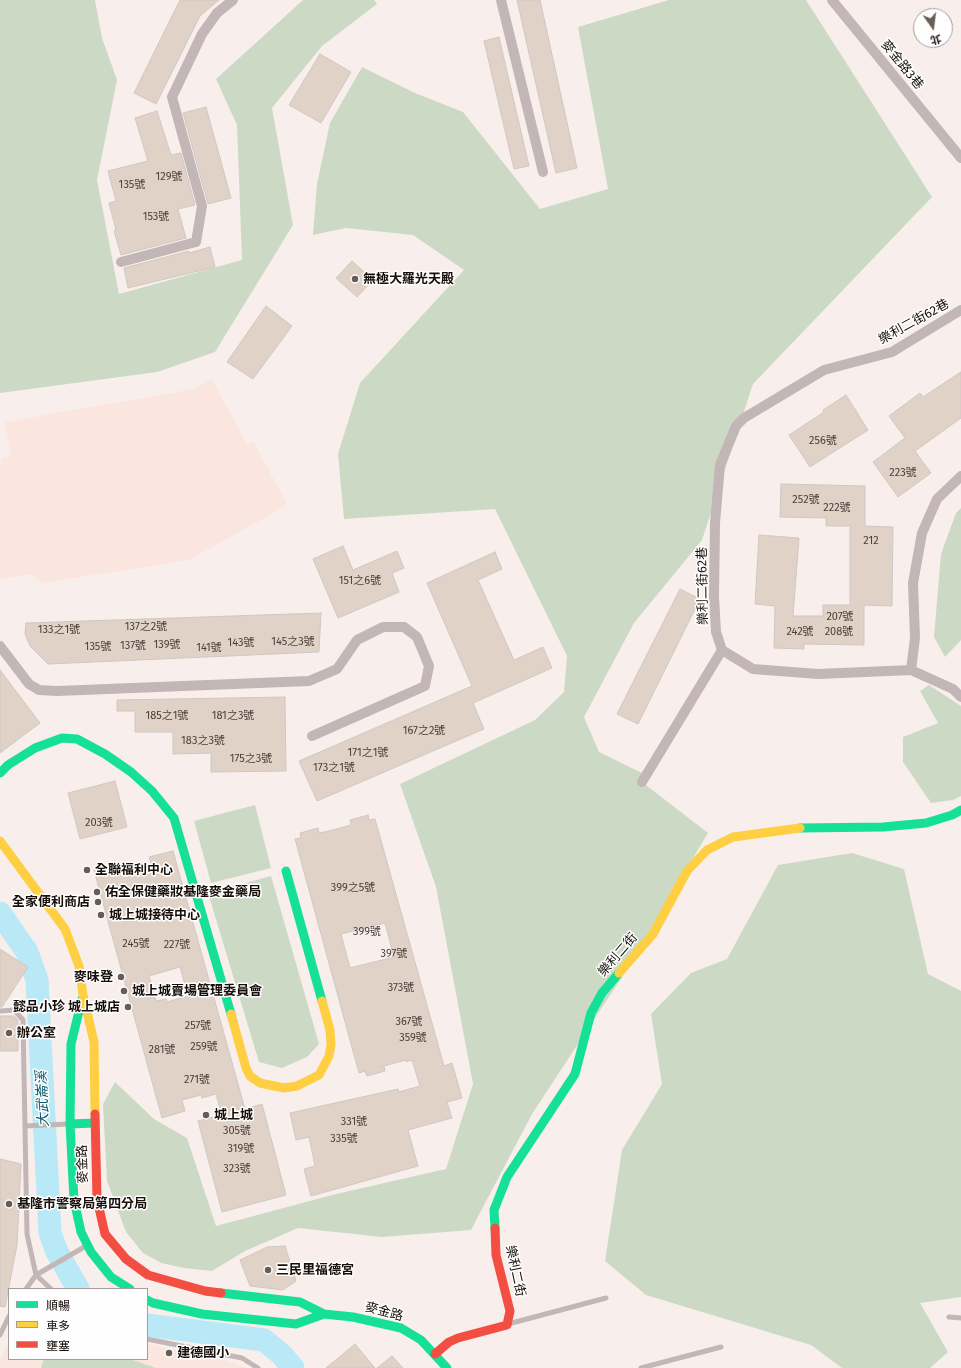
<!DOCTYPE html>
<meta charset="utf-8">
<style>
body{margin:0}
#map{position:relative;width:961px;height:1368px;overflow:hidden;background:#f8efec;font-family:"Fira Sans","Noto Sans TC",sans-serif}
canvas{display:block}
.legend{position:absolute;left:8px;top:1288px;width:140px;height:72px;box-sizing:border-box;background:#fefefe;border:1px solid #a29e9c;margin:0;padding:5px 7px;list-style:none;font-size:12px;color:#170e0a}
.legend li{display:flex;align-items:center;gap:8px;height:20px}
.legend b{width:20px;border:1px solid #a29e9c}
.north{position:absolute;left:913px;top:8px;width:40px;height:40px;box-sizing:border-box;background:#fefefe;border:1px solid #a29e9c;border-radius:50%;rotate:166deg;font-size:11px;font-weight:700;line-height:16px;text-align:center;color:#170e0a}
.north::after{content:'';display:block;margin:auto;width:14px;height:18px;background:#665d59;clip-path:polygon(50% 0,100% 100%,50% 72%,0 100%)}
</style>
<div id="map">
<canvas width="961" height="1368"></canvas>
<ul class="legend">
<li><b style="height:5px;background:#16e098"></b>順暢</li>
<li><b style="height:5px;background:#ffcf43"></b>車多</li>
<li><b style="height:5px;background:#f24e42"></b>壅塞</li>
</ul>
<div class="north">北</div>
</div>
<script>
const g = document.querySelector('canvas').getContext('2d');
g.lineJoin = 'round';
function fill(path, color) { g.fillStyle = color; g.fill(path, 'evenodd'); }
const toPath = rows => new Path2D(rows.map(r => 'M' + r).join(''));
function trace(path, color, width, dash) { g.strokeStyle = color; g.lineWidth = width; g.lineCap = dash ? 'butt' : 'round'; g.setLineDash(dash || []); g.stroke(path); }
function label(font, color, halo, rows, align = 'center') {
  g.font = font + ' "Fira Sans","Noto Sans TC",sans-serif'; g.lineWidth = 3; g.setLineDash([]); g.textBaseline = 'middle'; g.strokeStyle = halo; g.fillStyle = color; for (const [text, x, y, turn = 0] of rows) {
    g.save(); g.translate(x, y); g.rotate((+turn || 0) * Math.PI / 180); g.textAlign = isNaN(turn) ? turn : align; if (halo) g.strokeText(text, 0, 0); g.fillText(text, 0, 0); g.restore();
  }
}
const built = toPath([
 [212,379,247,444,253,441,286,502,282,508,189,560,43,583,31,574,0,579,0,469,2,458,11,456,5,422,194,389],
 [9,1342,9,1359,147,1359,147,1344,223,1359,246,1368,0,1368,0,1360]
]);
const green = toPath([
 [0,0,95,0,102,38,117,80,97,180,119,294,242,260,237,125,216,79,303,0,374,0,377,4,322,46,272,108,293,225,215,352,157,372,0,393],
 [669,0,806,0,932,197,753,384,702,540,634,623,584,717,599,752,642,773,642,782,708,833,620,980,532,1114,471,1230,382,1237,298,1228,245,1251,212,1271,184,1268,161,1263,143,1253,126,1232,107,1181,103,1104,115,1082,154,1119,187,1138,216,1226,336,1194,446,1169,473,1084,436,887,400,784,535,720,564,692,567,656,495,509,344,519,338,454,360,383,464,270,413,235,346,228,313,235,317,184,330,123,362,67,415,93,463,112,540,209,608,189,578,27],
 [961,508,961,640,945,657,934,637,941,554,956,513],
 [929,685,961,706,961,796,953,800,931,803,903,762,903,737,938,723,920,691],
 [255,805,271,868,211,883,194,821],
 [852,853,904,869,928,974,961,991,961,1297,920,1303,948,1352,930,1368,842,1368,811,1345,646,1295,605,1261,622,1150,662,1084,651,1014,691,973,727,959,778,865],
 [271,876,319,1044,307,1057,282,1068,259,1062,208,893],
 [44,1359,130,1359,156,1368,41,1368]
]);
const river = toPath([
 [0,913,27,952,37,980,50,1233,57,1252,78,1289],
 [147,1325,264,1340,282,1355,293,1368]
]);
const building = toPath([
 [180,0,219,0,200,16,156,104,134,93,180,0],
 [517,0,540,0,577,168,556,173,517,0],
 [499,37,529,166,514,169,484,41,499,37],
 [320,54,351,72,321,123,289,105,320,54],
 [206,107,231,198,208,204,183,113,206,107],
 [157,111,171,155,181,153,195,205,178,209,186,238,121,255,114,231,116,230,109,203,116,201,108,171,148,161,135,118,157,111],
 [210,247,215,267,128,288,124,268,189,251,189,253,210,247],
 [352,261,373,280,357,297,336,278,352,261],
 [266,306,292,326,253,379,227,362,266,306],
 [961,372,961,418,915,451,931,473,898,497,873,462,905,438,889,416,920,393,923,397,961,372],
 [846,395,868,430,810,467,789,435,824,412,823,410,846,395],
 [781,484,865,486,865,526,893,527,892,606,864,605,864,645,804,644,804,649,774,648,775,606,755,604,759,535,799,538,793,616,823,616,823,605,850,605,850,526,826,526,826,518,780,517,781,484],
 [343,546,353,570,397,551,404,568,392,573,399,592,338,618,313,559,343,546],
 [495,552,502,569,478,580,514,660,543,647,552,668,473,703,484,729,317,801,299,761,472,686,427,583,495,552],
 [680,589,700,599,638,724,617,714,680,589],
 [321,613,319,652,48,664,30,646,25,634,26,623,321,613],
 [0,670,40,723,0,753,0,670],
 [285,697,286,771,211,772,211,753,173,754,173,732,135,732,135,711,117,711,117,700,285,697],
 [115,781,127,827,80,839,68,793,115,781],
 [368,815,369,820,375,819,444,1066,452,1063,462,1098,447,1102,452,1118,408,1130,418,1166,311,1196,304,1169,315,1166,309,1137,296,1140,290,1113,398,1089,399,1092,420,1086,412,1060,406,1062,406,1060,384,1066,385,1071,367,1076,365,1071,359,1073,295,839,301,838,300,833,318,828,319,833,329,831,351,825,350,820,368,815],
 [385,923,394,957,350,968,341,934,385,923],
 [173,851,245,1109,262,1104,286,1195,222,1212,198,1121,222,1115,216,1094,202,1098,201,1095,182,1100,185,1111,162,1118,94,870,118,864,121,877,131,874,132,875,153,870,149,857,173,851],
 [180,967,188,996,167,1002,166,999,156,1001,149,976,180,967],
 [0,949,28,967,2,1007,0,1007,0,949],
 [0,1016,14,1016,18,1020,18,1051,0,1051,0,1016],
 [0,1159,21,1164,17,1245,5,1307,0,1306,0,1159],
 [285,1246,296,1281,283,1290,250,1286,240,1260,267,1247,285,1246],
 [355,1344,375,1368,326,1368,355,1344],
 [392,1356,403,1368,377,1368,392,1356]
]);
const lane = toPath([
 [0,1011,14,1010,23,1020,27,1234,36,1275,51,1289],
 [25,1126,69,1124],
 [26,1289,36,1275,86,1246],
 [949,1317,961,1318],
 [508,1324,606,1298],
 [0,1335,9,1316],
 [147,1339,242,1358,258,1368],
 [641,1368,721,1347]
]);
const street = toPath([
 [501,0,543,172],
 [832,0,961,158],
 [121,262,196,242,202,206,172,97,202,34,217,13,233,0],
 [961,310,892,352,824,370,744,418,736,426,720,465,715,523,714,596,716,632,722,650,753,669,818,674,911,670,953,689,961,697],
 [0,646,29,684,39,690,57,691,309,681,337,669,357,640,383,627,404,627,417,637,429,666,425,686,312,736],
 [911,670,915,638,913,583,922,533,937,499,961,476],
 [642,782,722,650]
]);
const fast = toPath([
 [0,773,8,765,35,748,62,738,77,739,105,754,131,772,152,791,174,818,231,1014],
 [800,828,883,827,926,823,952,815,961,810],
 [286,871,322,1001],
 [82,999,71,1044,70,1124,74,1200,81,1232,91,1252,111,1277,130,1289],
 [70,1124,95,1123],
 [495,1228,494,1210,507,1177,575,1074,591,1013,602,993,619,973],
 [221,1293,300,1302,324,1314,353,1317,401,1328,421,1340,447,1368],
 [147,1300,153,1303,202,1314,296,1324,324,1314]
]);
const slow = toPath([
 [0,841,65,929,79,966,83,995,94,1042,95,1114],
 [619,973,653,934,687,871,707,850,733,837,800,828],
 [231,1014,246,1068,250,1076,260,1083,284,1088,297,1086,319,1075,329,1056,331,1045,330,1030,322,1001]
]);
const jam = toPath([
 [95,1114,97,1199,105,1234,126,1259,148,1275,205,1291,221,1293],
 [435,1354,449,1342,458,1338,507,1325,510,1311,496,1255,495,1228]
]);
const markers = [
 [355,279,4,"#665d59"],
 [87,870,4,"#665d59"],
 [97,892,4,"#665d59"],
 [98,902,4,"#665d59"],
 [101,915,4,"#665d59"],
 [121,977,4,"#665d59"],
 [124,991,4,"#665d59"],
 [128,1007,4,"#665d59"],
 [9,1033,4,"#665d59"],
 [206,1115,4,"#665d59"],
 [9,1204,4,"#665d59"],
 [268,1270,4,"#665d59"],
 [169,1353,4,"#665d59"]
];
const numberNames = [
 ["129號",169,177],
 ["135號",132,185],
 ["153號",156,217],
 ["256號",823,441],
 ["223號",903,473],
 ["252號",806,500],
 ["222號",837,508],
 ["212",871,541],
 ["151之6號",360,581],
 ["207號",840,617],
 ["137之2號",146,627],
 ["133之1號",59,630],
 ["242號",800,632],
 ["208號",839,632],
 ["145之3號",293,642],
 ["143號",241,643],
 ["139號",167,645],
 ["137號",133,646],
 ["135號",98,647],
 ["141號",209,648],
 ["185之1號",167,716],
 ["181之3號",233,716],
 ["167之2號",424,731],
 ["183之3號",203,741],
 ["171之1號",368,753],
 ["175之3號",251,759],
 ["173之1號",334,768],
 ["203號",99,823],
 ["399之5號",353,888],
 ["399號",367,932],
 ["245號",136,944],
 ["227號",177,945],
 ["397號",394,954],
 ["373號",401,988],
 ["367號",409,1022],
 ["257號",198,1026],
 ["359號",413,1038],
 ["259號",204,1047],
 ["281號",162,1050],
 ["271號",197,1080],
 ["331號",354,1122],
 ["305號",237,1131],
 ["335號",344,1139],
 ["319號",241,1149],
 ["323號",237,1169]
];
const streetNames = [
 ["麥金路3巷",902,65,51],
 ["樂利二街62巷",914,322,-29],
 ["樂利二街62巷",703,586,-91],
 ["樂利二街",618,955,-49],
 ["麥金路",83,1164,-92],
 ["樂利二街",515,1271,78],
 ["麥金路",384,1312,15]
];
const poiNames = [
 ["無極大羅光天殿",363,279],
 ["全聯福利中心",95,870],
 ["佑全保健藥妝基隆麥金藥局",105,892],
 ["全家便利商店",90,902,"right"],
 ["城上城接待中心",109,915],
 ["麥味登",113,977,"right"],
 ["城上城賣場管理委員會",132,991],
 ["懿品小珍 城上城店",120,1007,"right"],
 ["辦公室",17,1033],
 ["城上城",214,1115],
 ["基隆市警察局第四分局",17,1204],
 ["三民里福德宮",276,1270],
 ["建德國小",177,1353]
];
const waterNames = [
 ["大武崙溪",43,1099,-93]
];
fill(built, '#fae6de');
fill(green, '#ccdac5');
trace(river, '#b9e8f7', 23);
fill(building, '#e1d2c7');
trace(building, '#cfc7c3', 1);
trace(lane, '#c2b6b6', 5);
trace(street, '#c2b6b6', 10);
trace(fast, '#16e098', 9);
trace(slow, '#ffcf43', 9);
trace(jam, '#f24e42', 9);
for (const [x, y, r, color] of markers) { const dot = new Path2D(); dot.arc(x, y, r, 0, 2 * Math.PI); g.fillStyle = color; g.fill(dot); trace(dot, '#fefefe', 1.5); }
label('11px', '#4a3f39', null, numberNames);
label('13px', '#170e0a', '#fefefe', streetNames);
label('bold 13px', '#170e0a', '#fefefe', poiNames, 'left');
label('italic 14px', '#09596d', '#fefefe', waterNames);
</script>
